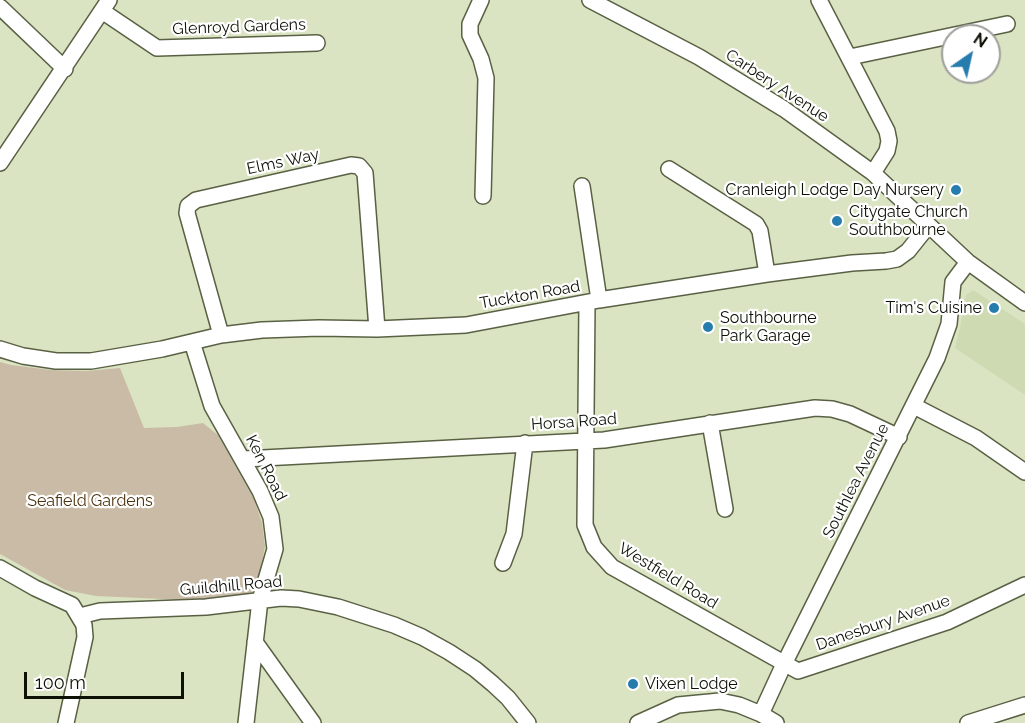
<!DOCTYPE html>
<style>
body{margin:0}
#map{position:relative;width:1025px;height:723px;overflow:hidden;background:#dae4c2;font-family:Raleway,sans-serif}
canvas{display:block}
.north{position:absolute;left:941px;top:24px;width:60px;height:60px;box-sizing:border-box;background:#fff;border:2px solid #9e9f9b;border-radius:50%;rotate:34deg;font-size:16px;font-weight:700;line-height:24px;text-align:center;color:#0d1005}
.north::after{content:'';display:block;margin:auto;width:21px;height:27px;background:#267cac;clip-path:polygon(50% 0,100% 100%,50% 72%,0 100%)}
.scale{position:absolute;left:24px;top:672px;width:160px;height:27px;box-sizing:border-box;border:3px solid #0d1005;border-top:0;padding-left:8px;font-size:18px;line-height:21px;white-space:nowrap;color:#0d1005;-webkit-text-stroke:4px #fff;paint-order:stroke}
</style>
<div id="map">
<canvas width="1025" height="723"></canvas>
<div class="north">N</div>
<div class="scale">100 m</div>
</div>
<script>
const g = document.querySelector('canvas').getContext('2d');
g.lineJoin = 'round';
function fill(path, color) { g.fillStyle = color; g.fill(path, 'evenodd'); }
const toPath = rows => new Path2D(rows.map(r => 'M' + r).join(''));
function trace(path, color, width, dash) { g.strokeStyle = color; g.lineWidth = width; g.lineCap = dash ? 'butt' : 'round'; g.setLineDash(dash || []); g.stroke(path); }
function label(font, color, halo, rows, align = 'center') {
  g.font = font + ' Raleway,sans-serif'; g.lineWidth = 4.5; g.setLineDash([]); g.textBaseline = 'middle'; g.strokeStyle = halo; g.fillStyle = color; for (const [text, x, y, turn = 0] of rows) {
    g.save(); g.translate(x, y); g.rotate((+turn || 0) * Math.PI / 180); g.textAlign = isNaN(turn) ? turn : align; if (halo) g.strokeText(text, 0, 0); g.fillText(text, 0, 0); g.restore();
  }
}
const built = toPath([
 [973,290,1025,324,1025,395,955,348,961,323,964,301,967,294]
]);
const green = toPath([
 [0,362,11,365,51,370,86,371,120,368,144,428,177,427,203,423,218,435,254,499,262,523,265,546,256,596,185,600,96,596,65,590,0,554]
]);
const minor = toPath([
 [481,0,470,24,470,35,481,59,486,78,483,196],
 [590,0,699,57,784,109,873,173,968,262,1025,303],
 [819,0,887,131,889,141,887,151,873,173],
 [0,7,65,69],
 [102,11,157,48,317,43],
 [850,57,1007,24],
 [0,163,109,0],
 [669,169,756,224,760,231,767,274],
 [582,186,599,300],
 [587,303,585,525,594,547,612,567,798,671,947,622,1025,585],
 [221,335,187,213,188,206,196,200,351,165,359,166,365,173,377,329],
 [192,342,212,406,260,491,271,517,275,549,260,600,246,723],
 [0,349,23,356,56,361,91,361,162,349,221,335,262,330,319,328,377,329,466,325,599,300,767,274,852,263,886,261,897,259,908,251,928,226],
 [914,406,976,438,1025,472],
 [710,423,725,509],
 [244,459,604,440,815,408,832,409,850,414,899,437],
 [503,563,514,534,525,443],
 [0,568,35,588,72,605,84,625,85,637,66,723],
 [80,616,100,611,206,607,281,598,299,599,338,607,394,625,422,637,449,652,475,669,493,684,508,698,528,723],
 [255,642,313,723],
 [761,714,784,664,937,358,949,324,953,282,968,262],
 [638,723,678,705,720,701,739,705,761,714,776,723],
 [968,723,1025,705]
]);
const markers = [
 [956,190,6,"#267cac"],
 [837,221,6,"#267cac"],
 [994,308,6,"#267cac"],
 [708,327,6,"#267cac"],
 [633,684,6,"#267cac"]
];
const streetNames = [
 ["Glenroyd Gardens",239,27,-2],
 ["Carbery Avenue",777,86,33],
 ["Elms Way",283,162,-12],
 ["Tuckton Road",530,295,-10],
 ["Horsa Road",574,422,-4],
 ["Ken Road",266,468,63],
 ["Southlea Avenue",856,481,-63],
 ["Westfield Road",668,576,31],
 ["Guildhill Road",231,586,-5],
 ["Danesbury Avenue",883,623,-19]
];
const poiNames = [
 ["Cranleigh Lodge Day Nursery",944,190,"right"],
 ["Citygate Church",849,212],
 ["Southbourne",849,230],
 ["Tim's Cuisine",982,308,"right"],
 ["Southbourne",720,318],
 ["Park Garage",720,336],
 ["Vixen Lodge",645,684]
];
const parkNames = [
 ["Seafield Gardens",90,501]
];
fill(built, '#cedab1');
fill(green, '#cabba7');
trace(minor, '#596144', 18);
trace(minor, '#fff', 15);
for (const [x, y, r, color] of markers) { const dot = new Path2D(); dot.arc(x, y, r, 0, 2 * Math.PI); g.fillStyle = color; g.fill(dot); trace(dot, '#fff', 2); }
label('16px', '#0d1005', '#fff', streetNames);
label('16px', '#0d1005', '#fff', poiNames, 'left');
label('16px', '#4b320d', '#fff', parkNames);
</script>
